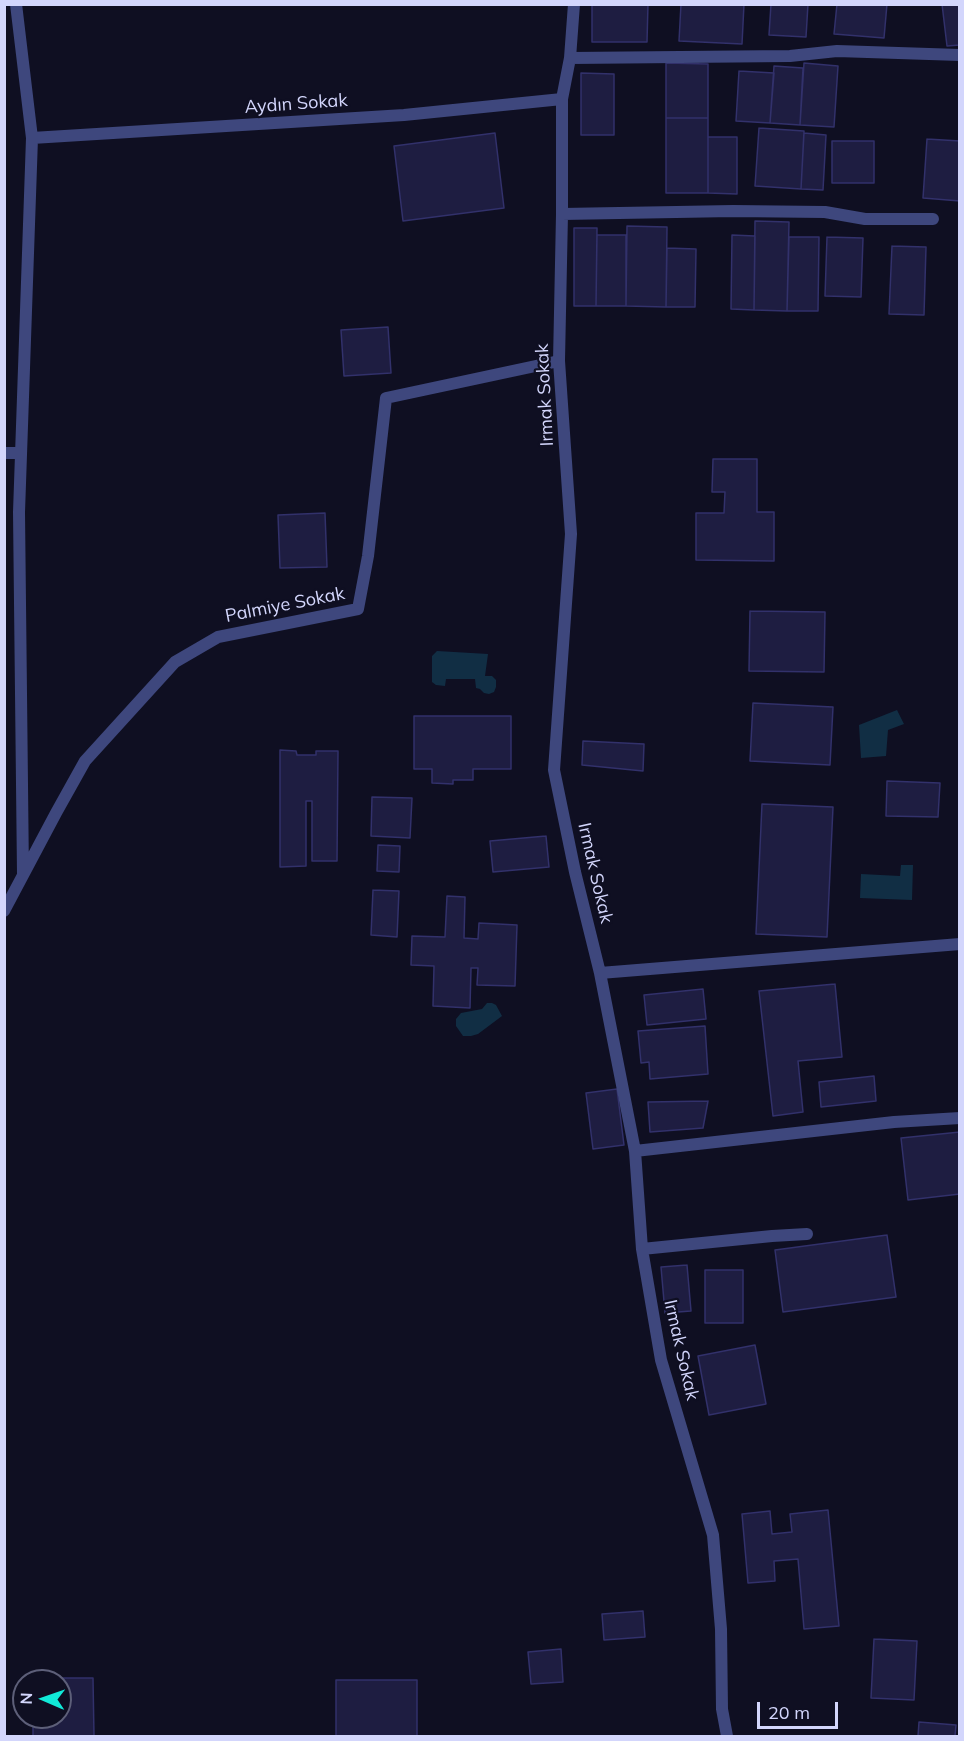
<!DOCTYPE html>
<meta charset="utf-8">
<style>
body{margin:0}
#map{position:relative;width:964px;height:1741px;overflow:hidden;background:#0f0f22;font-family:Mulish,sans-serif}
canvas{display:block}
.frame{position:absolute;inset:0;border:6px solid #d3d6fc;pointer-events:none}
.north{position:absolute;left:12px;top:1669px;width:60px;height:60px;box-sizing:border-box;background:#0f0f22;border:2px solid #5d5f79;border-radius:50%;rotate:272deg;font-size:16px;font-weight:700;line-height:24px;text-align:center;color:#d3d6fc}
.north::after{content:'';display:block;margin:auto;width:21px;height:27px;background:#11ead8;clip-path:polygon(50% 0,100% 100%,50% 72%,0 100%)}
.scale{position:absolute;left:757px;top:1702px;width:81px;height:27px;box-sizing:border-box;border:3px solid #d3d6fc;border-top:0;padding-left:8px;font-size:18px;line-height:21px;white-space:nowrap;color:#d3d6fc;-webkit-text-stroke:4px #0f0f22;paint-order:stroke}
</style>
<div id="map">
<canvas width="964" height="1741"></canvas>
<div class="frame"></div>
<div class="north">N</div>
<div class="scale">20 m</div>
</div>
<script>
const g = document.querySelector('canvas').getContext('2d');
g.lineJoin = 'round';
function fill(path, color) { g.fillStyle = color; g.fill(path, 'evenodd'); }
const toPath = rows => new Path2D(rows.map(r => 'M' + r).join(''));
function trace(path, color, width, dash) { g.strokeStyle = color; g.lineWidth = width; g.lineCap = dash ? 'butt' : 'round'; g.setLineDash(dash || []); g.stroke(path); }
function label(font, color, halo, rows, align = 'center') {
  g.font = font + ' Mulish,sans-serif'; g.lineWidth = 4.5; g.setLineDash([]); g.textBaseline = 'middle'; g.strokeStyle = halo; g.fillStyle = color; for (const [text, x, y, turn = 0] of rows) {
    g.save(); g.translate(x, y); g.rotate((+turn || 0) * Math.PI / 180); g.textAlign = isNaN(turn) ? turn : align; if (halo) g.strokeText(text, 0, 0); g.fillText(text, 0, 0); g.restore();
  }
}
const water = toPath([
 [437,651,488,654,485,676,492,676,496,680,496,687,494,692,489,694,484,693,480,689,476,688,475,679,446,679,445,686,436,685,432,682,432,656],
 [897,710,904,724,888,730,886,756,861,758,859,725],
 [901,865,913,865,912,900,860,898,861,874,900,876],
 [487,1003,492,1003,496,1005,502,1016,478,1034,471,1036,463,1036,456,1026,456,1019,461,1013,482,1009]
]);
const building = toPath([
 [592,4,648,4,647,42,592,42,592,4],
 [681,4,744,4,742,44,679,41,681,4],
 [771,4,808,4,806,37,769,35,771,4],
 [837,4,887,4,884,38,834,34,837,4],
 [942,4,960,4,960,45,947,46,942,4],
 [666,63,708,64,708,118,666,118,666,63],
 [804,63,838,66,834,127,800,125,804,63],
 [774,66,803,68,800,125,770,123,774,66],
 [739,71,774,73,770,123,736,121,739,71],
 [581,73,614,74,614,135,581,135,581,73],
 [666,118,708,118,708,193,666,193,666,118],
 [759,128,804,131,801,189,755,186,759,128],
 [495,133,504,208,403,221,394,146,495,133],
 [804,133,826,135,823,190,801,189,804,133],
 [708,137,737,137,737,194,708,193,708,137],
 [927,139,960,141,960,201,923,198,927,139],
 [832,141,874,141,874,183,832,183,832,141],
 [755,221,789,222,787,311,754,310,755,221],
 [627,226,667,227,666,307,626,306,627,226],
 [574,228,597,228,596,306,574,306,574,228],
 [597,235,626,235,626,306,596,306,597,235],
 [732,235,755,236,754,310,731,309,732,235],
 [789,237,819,237,818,311,787,311,789,237],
 [827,237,863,238,861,297,825,296,827,237],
 [892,246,926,247,924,315,889,314,892,246],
 [667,248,696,249,695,307,666,307,667,248],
 [388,327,391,373,344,376,341,330,388,327],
 [713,459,757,459,757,512,774,512,774,561,696,560,696,513,724,513,725,492,712,492,713,459],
 [325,513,327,567,280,568,278,515,325,513],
 [750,611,825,612,824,672,749,671,750,611],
 [753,703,833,707,830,765,750,761,753,703],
 [414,716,511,716,511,769,473,769,473,780,453,780,453,784,432,783,432,769,414,769,414,716],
 [583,741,644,744,643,771,582,765,583,741],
 [280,750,296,751,297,755,316,755,316,751,338,751,337,861,312,861,312,801,306,801,306,866,280,867,280,750],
 [887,781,940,783,938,817,886,816,887,781],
 [372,797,412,798,410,838,371,836,372,797],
 [762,804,833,807,827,937,756,934,762,804],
 [546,836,549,867,493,872,490,841,546,836],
 [378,845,400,846,399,872,377,871,378,845],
 [373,890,399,891,397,937,371,935,373,890],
 [447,896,465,897,464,938,478,939,479,923,517,925,515,986,477,985,478,968,471,968,470,1008,433,1006,434,966,411,965,412,936,445,937,447,896],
 [835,984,842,1057,798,1061,803,1112,773,1116,759,991,835,984],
 [703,989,706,1019,647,1025,644,995,703,989],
 [705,1026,708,1074,650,1079,649,1062,641,1063,638,1031,705,1026],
 [874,1076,876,1101,821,1107,819,1082,874,1076],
 [617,1089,624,1145,593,1149,586,1093,617,1089],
 [708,1101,703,1128,650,1132,648,1102,708,1101],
 [960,1132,960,1194,908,1200,901,1138,960,1132],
 [887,1235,896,1297,783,1312,775,1250,887,1235],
 [687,1265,691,1311,665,1313,661,1267,687,1265],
 [705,1270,743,1270,743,1323,705,1323,705,1270],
 [755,1345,766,1404,709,1415,698,1356,755,1345],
 [828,1510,839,1626,804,1629,798,1559,774,1561,775,1581,748,1583,742,1514,770,1511,772,1534,792,1532,790,1514,828,1510],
 [643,1611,645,1637,604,1640,602,1614,643,1611],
 [874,1639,917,1641,914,1700,871,1698,874,1639],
 [561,1649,563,1682,531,1684,528,1652,561,1649],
 [32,1678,93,1678,94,1736,33,1736,33,1717,60,1717,60,1681,32,1681,32,1678],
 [336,1680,417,1680,417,1736,336,1736,336,1680],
 [919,1722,956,1725,955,1736,918,1736,919,1722]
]);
const street = toPath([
 [16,4,32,138,19,512,23,875],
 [574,4,570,58,562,99,562,214,559,361,571,534,554,770,575,872,600,973,635,1151,642,1249,661,1360,713,1535,721,1629,722,1709,727,1736],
 [570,58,790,56,837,51,960,55],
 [32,138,404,115,562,99],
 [562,214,733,211,825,212,865,219,933,219],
 [4,453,20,453],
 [4,911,56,813,85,761,175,662,218,637,358,609,368,556,386,398,559,361],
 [600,973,960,944],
 [635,1151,894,1122,960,1118],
 [642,1249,772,1236,807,1234]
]);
const streetNames = [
 ["Aydın Sokak",296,104,-4],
 ["Irmak Sokak",545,395,-93],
 ["Palmiye Sokak",285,605,-11],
 ["Irmak Sokak",595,873,77],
 ["Irmak Sokak",681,1350,77]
];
fill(water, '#112e44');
fill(building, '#1e1d41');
trace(building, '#32316b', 1.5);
trace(street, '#3e477d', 12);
label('18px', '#d3d6fc', '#0f0f22', streetNames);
</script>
